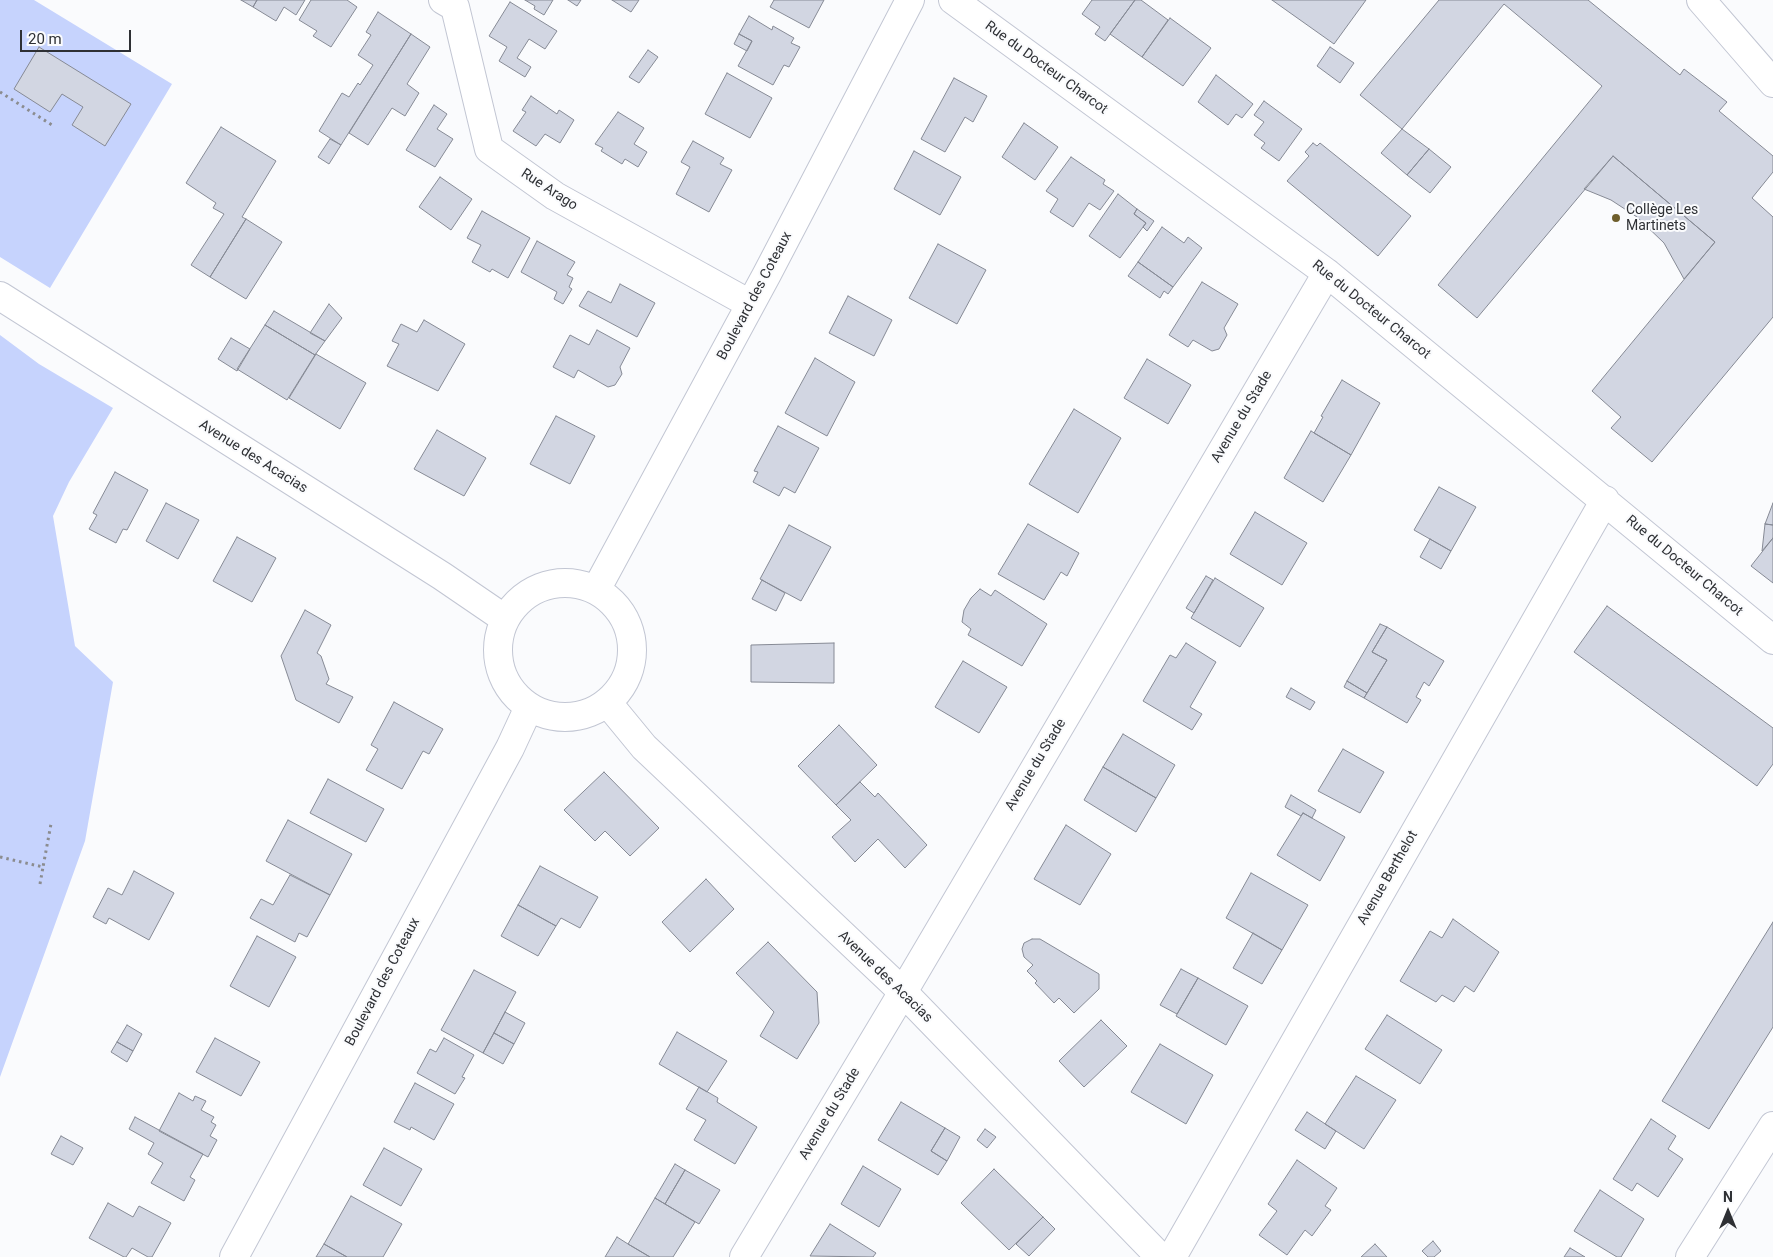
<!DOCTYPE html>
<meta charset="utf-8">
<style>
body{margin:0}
#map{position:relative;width:1773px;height:1257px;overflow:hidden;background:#fafbfd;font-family:Roboto,sans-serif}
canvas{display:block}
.north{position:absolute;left:1703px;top:1187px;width:50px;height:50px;-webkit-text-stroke:4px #fafbfd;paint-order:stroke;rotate:0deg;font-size:14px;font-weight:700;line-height:20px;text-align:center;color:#2e3034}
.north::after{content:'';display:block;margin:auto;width:18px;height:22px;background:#2e3034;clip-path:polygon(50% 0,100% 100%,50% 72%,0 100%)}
.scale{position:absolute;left:20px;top:30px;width:111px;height:22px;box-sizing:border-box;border:2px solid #2e3034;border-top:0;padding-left:6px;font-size:15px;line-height:18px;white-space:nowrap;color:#2e3034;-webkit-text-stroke:4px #fafbfd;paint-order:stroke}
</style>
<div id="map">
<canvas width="1773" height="1257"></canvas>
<div class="north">N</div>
<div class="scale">20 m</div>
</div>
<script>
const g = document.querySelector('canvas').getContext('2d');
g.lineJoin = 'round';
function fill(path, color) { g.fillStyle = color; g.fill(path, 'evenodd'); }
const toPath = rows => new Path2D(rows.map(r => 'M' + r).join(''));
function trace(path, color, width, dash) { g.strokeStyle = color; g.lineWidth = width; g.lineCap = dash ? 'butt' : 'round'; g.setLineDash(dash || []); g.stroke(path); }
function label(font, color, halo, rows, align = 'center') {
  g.font = font + ' Roboto,sans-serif'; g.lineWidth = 4; g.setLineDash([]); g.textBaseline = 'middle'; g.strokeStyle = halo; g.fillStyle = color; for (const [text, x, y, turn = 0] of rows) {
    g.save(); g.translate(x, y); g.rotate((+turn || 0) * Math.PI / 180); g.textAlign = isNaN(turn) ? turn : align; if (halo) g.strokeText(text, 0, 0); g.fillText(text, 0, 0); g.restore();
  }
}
const green = toPath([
 [0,0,34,0,172,84,50,288,0,257],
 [0,335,39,364,113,408,69,482,53,516,75,646,113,682,85,841,0,1077]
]);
const building = toPath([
 [241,0,257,0,253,7,241,0],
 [257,0,305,0,296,15,284,7,276,21,253,7,257,0],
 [311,0,347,0,357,7,331,47,313,36,317,31,299,20,311,0],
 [525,0,553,0,544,15,534,9,535,6,525,0],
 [568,0,581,0,577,6,568,0],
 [612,0,639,0,631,12,612,0],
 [774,0,824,0,809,28,770,7,774,0],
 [1092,0,1135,0,1105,41,1095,34,1100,27,1082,14,1092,0],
 [1135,0,1141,0,1168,20,1142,57,1110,34,1135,0],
 [1272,0,1366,0,1334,44,1272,0],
 [1439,0,1588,0,1680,75,1684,69,1727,102,1719,111,1773,156,1773,172,1752,198,1773,217,1773,317,1652,462,1611,428,1621,417,1592,391,1715,242,1613,156,1477,318,1438,285,1602,86,1504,4,1402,129,1360,95,1439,0],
 [510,2,557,31,545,49,529,39,517,58,531,67,525,77,499,61,507,47,489,36,510,2],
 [378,12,411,34,341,145,319,131,342,93,349,97,358,83,360,85,373,65,358,55,371,35,366,32,378,12],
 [749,16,772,30,773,26,794,38,791,43,800,47,789,67,784,65,773,85,738,66,752,41,739,34,749,16],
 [1170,18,1211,48,1183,86,1142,57,1170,18],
 [411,34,430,47,407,84,419,93,405,116,392,108,368,145,349,133,411,34],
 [739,34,752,41,747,51,734,44,739,34],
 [39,47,131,104,105,146,72,125,83,107,62,94,50,112,14,89,39,47],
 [1330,47,1354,63,1340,83,1317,66,1330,47],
 [648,50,658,57,639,83,629,77,648,50],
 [727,73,772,98,750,138,705,114,727,73],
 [1216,75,1253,104,1242,118,1236,114,1228,125,1198,102,1216,75],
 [954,78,987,96,973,122,965,117,945,152,921,139,954,78],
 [531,96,557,114,559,110,574,120,560,143,545,134,536,146,513,131,526,112,522,110,531,96],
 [1264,101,1302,129,1279,161,1261,148,1265,143,1254,135,1264,122,1254,115,1264,101],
 [434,105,447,114,437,129,453,139,435,167,406,150,434,105],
 [618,112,644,128,634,144,647,152,638,167,625,159,622,164,601,151,603,148,595,144,618,112],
 [1024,123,1058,147,1035,180,1002,157,1024,123],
 [221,127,276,161,242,217,246,219,210,277,191,265,224,214,213,208,216,203,186,183,221,127],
 [1402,129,1429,149,1407,175,1381,153,1402,129],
 [330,139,341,145,329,164,318,157,330,139],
 [693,141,724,158,720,164,732,170,709,212,676,194,690,167,681,162,693,141],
 [1313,143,1317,146,1320,143,1411,216,1378,256,1287,181,1309,156,1305,152,1313,143],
 [1429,149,1451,167,1430,193,1407,175,1429,149],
 [914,151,961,177,940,215,894,189,914,151],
 [1613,156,1715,242,1684,279,1664,243,1637,217,1611,200,1584,189,1613,156],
 [1071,157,1105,180,1103,184,1114,191,1100,210,1089,203,1073,227,1050,212,1058,199,1046,191,1071,157],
 [440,177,472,199,451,230,419,207,440,177],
 [1118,194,1137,209,1134,214,1146,223,1120,258,1089,236,1118,194],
 [1137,209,1154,221,1147,231,1143,227,1146,223,1134,214,1137,209],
 [482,211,530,238,508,278,492,269,490,272,472,262,481,245,467,238,482,211],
 [246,219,282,242,246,299,210,277,246,219],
 [1162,227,1184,243,1188,237,1202,248,1173,287,1138,262,1162,227],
 [537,241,575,262,567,275,573,278,569,287,572,289,563,304,554,299,557,292,521,272,537,241],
 [938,244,986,270,957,324,909,298,938,244],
 [1138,262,1173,287,1168,294,1164,291,1160,298,1128,276,1138,262],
 [1202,282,1238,304,1224,328,1227,335,1219,349,1212,351,1193,340,1188,347,1169,335,1202,282],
 [620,284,655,303,637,337,579,306,588,291,611,303,620,284],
 [848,296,892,320,874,356,829,333,848,296],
 [329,304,342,318,325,341,310,333,329,304],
 [274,311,325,341,315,355,265,325,274,311],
 [424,320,465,344,438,391,387,366,399,344,392,341,401,324,417,332,424,320],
 [265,325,315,355,287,400,237,369,265,325],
 [597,330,630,348,620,367,622,374,615,385,608,387,578,370,574,378,553,367,570,335,589,345,597,330],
 [231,338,250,349,237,371,218,359,231,338],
 [316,354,366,383,340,429,289,398,316,354],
 [815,358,855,382,827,436,785,413,815,358],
 [1147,359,1191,385,1168,424,1124,398,1147,359],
 [1342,380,1380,403,1351,455,1314,433,1323,417,1321,416,1342,380],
 [1074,409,1121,438,1078,513,1029,484,1074,409],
 [556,416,595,436,570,484,530,464,556,416],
 [778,426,819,448,795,493,784,487,779,496,753,482,758,472,754,471,778,426],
 [437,430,486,458,464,496,414,469,437,430],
 [1311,431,1351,455,1323,502,1284,478,1311,431],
 [115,472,148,490,127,530,123,529,116,543,89,529,97,515,93,513,115,472],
 [1439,487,1476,507,1451,551,1414,530,1439,487],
 [166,503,199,520,178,559,146,541,166,503],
 [1773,503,1773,525,1765,524,1773,503],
 [1255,512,1307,543,1282,585,1230,554,1255,512],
 [1028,524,1079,553,1067,576,1061,572,1044,600,998,574,1028,524],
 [1765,524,1773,525,1773,538,1762,551,1765,524],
 [789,525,831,547,801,601,760,579,789,525],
 [237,537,276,558,252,602,213,581,237,537],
 [1773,538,1773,583,1751,566,1773,538],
 [1430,539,1451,551,1441,569,1420,557,1430,539],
 [1206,576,1213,580,1194,613,1186,608,1206,576],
 [1215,578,1264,608,1240,647,1191,618,1215,578],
 [762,580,785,593,776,611,752,599,762,580],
 [980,589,991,596,995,590,1047,624,1022,666,968,635,971,629,962,622,964,610,971,598,980,589],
 [1607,606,1773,728,1773,764,1757,786,1574,652,1607,606],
 [305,610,331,625,317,653,321,656,329,679,326,684,353,697,339,723,296,700,281,656,305,610],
 [1380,624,1387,627,1372,652,1387,660,1367,693,1347,681,1380,624],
 [1387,627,1444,661,1429,686,1424,682,1416,697,1421,700,1407,723,1364,698,1387,660,1372,652,1387,627],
 [834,643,834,683,751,682,751,645,834,643],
 [1186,643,1216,662,1190,707,1202,714,1192,730,1143,701,1170,655,1176,658,1186,643],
 [963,661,1007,687,979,733,935,707,963,661],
 [1347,681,1367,693,1364,698,1344,687,1347,681],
 [1291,688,1315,702,1310,710,1286,697,1291,688],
 [394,702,443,729,429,754,423,751,402,789,366,770,378,749,371,745,394,702],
 [839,725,877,765,836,805,798,766,839,725],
 [1123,734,1175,765,1156,798,1103,767,1123,734],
 [1343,749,1384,772,1360,813,1318,791,1343,749],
 [1103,767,1156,798,1136,832,1084,800,1103,767],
 [604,772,659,828,630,856,605,831,595,841,564,810,604,772],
 [328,779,384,809,366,842,310,813,328,779],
 [860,782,875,797,878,793,927,845,905,868,878,839,855,862,832,837,851,820,836,805,860,782],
 [1291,795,1316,810,1312,818,1303,813,1301,816,1285,807,1291,795],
 [1303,813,1345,837,1320,881,1277,855,1303,813],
 [288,820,352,854,330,895,266,861,288,820],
 [1066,825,1111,854,1080,905,1034,879,1066,825],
 [540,866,598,897,580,928,561,918,556,926,518,905,540,866],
 [134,871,174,893,149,940,109,918,106,924,93,917,108,888,122,895,134,871],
 [1251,873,1308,905,1282,950,1226,918,1251,873],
 [290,875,330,895,307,937,299,933,295,942,250,918,261,899,273,905,290,875],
 [706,879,734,909,690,952,662,922,706,879],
 [518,905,556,926,538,956,501,936,518,905],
 [1453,919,1499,952,1474,992,1465,986,1454,1002,1442,995,1436,1002,1400,981,1430,931,1442,938,1453,919],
 [1773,922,1773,1027,1709,1129,1662,1101,1773,922],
 [1253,933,1282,950,1262,984,1233,968,1253,933],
 [257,936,296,957,269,1007,230,986,257,936],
 [1032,939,1040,939,1099,974,1099,989,1074,1013,1059,998,1054,1003,1035,983,1037,981,1027,971,1033,965,1024,957,1022,949,1024,943,1032,939],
 [768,942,817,992,819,1023,797,1059,760,1036,774,1012,736,973,768,942],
 [1181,969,1198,978,1177,1014,1160,1005,1181,969],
 [474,970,516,992,483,1053,441,1030,474,970],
 [1198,978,1248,1006,1226,1045,1176,1016,1198,978],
 [505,1012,525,1023,514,1044,494,1033,505,1012],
 [1387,1015,1442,1050,1420,1084,1365,1049,1387,1015],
 [1101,1020,1127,1046,1084,1087,1059,1061,1101,1020],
 [127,1025,142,1034,133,1051,117,1042,127,1025],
 [677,1032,727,1061,707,1092,659,1064,677,1032],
 [494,1033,514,1044,503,1064,483,1053,494,1033],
 [215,1038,260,1062,241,1096,196,1072,215,1038],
 [444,1038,474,1055,462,1077,465,1078,455,1094,417,1073,430,1049,436,1052,444,1038],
 [117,1042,133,1051,127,1062,111,1052,117,1042],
 [1160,1044,1213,1075,1186,1124,1131,1092,1160,1044],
 [1356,1076,1396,1100,1364,1149,1325,1124,1356,1076],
 [415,1083,454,1104,434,1140,411,1127,410,1130,394,1122,415,1083],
 [699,1087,718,1098,717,1102,757,1127,735,1164,694,1140,706,1120,686,1109,699,1087],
 [179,1093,193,1101,195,1096,206,1101,201,1110,214,1117,211,1122,216,1125,210,1136,217,1140,208,1157,159,1131,179,1093],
 [901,1102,945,1128,931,1151,947,1161,938,1175,878,1140,901,1102],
 [1307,1112,1336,1131,1325,1149,1295,1130,1307,1112],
 [135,1117,203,1154,190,1177,195,1180,184,1201,151,1183,163,1163,148,1154,154,1143,129,1129,135,1117],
 [1651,1119,1676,1136,1668,1149,1683,1159,1658,1197,1637,1183,1632,1191,1613,1179,1651,1119],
 [945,1128,960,1137,947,1161,931,1151,945,1128],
 [985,1129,996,1137,987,1148,977,1140,985,1129],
 [61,1136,83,1148,73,1165,51,1154,61,1136],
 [384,1148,422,1169,401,1206,363,1185,384,1148],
 [1297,1160,1337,1188,1325,1206,1331,1210,1312,1236,1305,1230,1287,1255,1259,1235,1277,1211,1268,1204,1297,1160],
 [675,1164,685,1170,665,1204,655,1198,675,1164],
 [863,1166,901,1189,879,1227,841,1204,863,1166],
 [994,1169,1043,1217,1009,1250,961,1203,994,1169],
 [685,1170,720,1190,699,1224,665,1204,685,1170],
 [1600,1190,1644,1219,1621,1257,1617,1257,1574,1231,1600,1190],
 [351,1196,402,1224,383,1257,347,1257,324,1244,351,1196],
 [655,1198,695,1222,673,1257,650,1257,628,1244,655,1198],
 [108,1203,133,1217,139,1206,171,1223,152,1257,148,1257,132,1248,126,1257,124,1257,89,1238,108,1203],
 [1043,1217,1055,1229,1029,1256,1016,1244,1043,1217],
 [830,1224,876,1253,873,1257,810,1256,830,1224],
 [617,1237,628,1244,650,1257,605,1257,617,1237],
 [1433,1241,1441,1251,1434,1257,1428,1257,1422,1251,1433,1241],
 [324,1244,347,1257,316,1257,324,1244],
 [1375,1244,1387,1257,1361,1257,1375,1244],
 [1570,1248,1585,1257,1564,1257,1570,1248]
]);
const path = toPath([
 [0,92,52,125],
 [0,857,43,867,51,824],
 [40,884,43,867]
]);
const street = toPath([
 [443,0,455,7,489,149,555,196,750,304],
 [953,0,1327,273,1773,640],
 [1701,0,1773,83],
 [0,296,442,576,505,619],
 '498 650a67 67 0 1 1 134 0a67 67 0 1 1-134 0Z',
 [596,590,767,274,910,0],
 [607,702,644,747,903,992,1160,1257],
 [234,1257,510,748,529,707],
 [744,1257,903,992,1327,273],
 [1172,1257,1605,500],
 [1690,1257,1773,1126]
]);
const markers = [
 [1616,218,5,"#6e5e2c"]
];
const streetNames = [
 ["Rue du Docteur Charcot",1046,68,36],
 ["Rue Arago",549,190,33],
 ["Boulevard des Coteaux",755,296,-62],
 ["Rue du Docteur Charcot",1371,310,39],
 ["Avenue du Stade",1242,417,-59],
 ["Avenue des Acacias",253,457,32],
 ["Rue du Docteur Charcot",1684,566,40],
 ["Avenue du Stade",1036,765,-59],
 ["Avenue Berthelot",1388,878,-60],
 ["Avenue des Acacias",885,977,44],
 ["Boulevard des Coteaux",383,982,-62],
 ["Avenue du Stade",830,1114,-59]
];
const poiNames = [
 ["Collège Les",1626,210],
 ["Martinets",1626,226]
];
fill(green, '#c6d3fd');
fill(building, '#d2d6e2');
trace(building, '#868a95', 1);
trace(street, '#c2c6d3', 30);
trace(path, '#8b8c8f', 3, [2.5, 4]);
trace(street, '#fff', 28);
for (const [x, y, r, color] of markers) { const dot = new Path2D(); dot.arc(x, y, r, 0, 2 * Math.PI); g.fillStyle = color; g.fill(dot); trace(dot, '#fafbfd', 2); }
label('14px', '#2e3034', '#fafbfd', streetNames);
label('14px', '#2e3034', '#fafbfd', poiNames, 'left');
</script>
